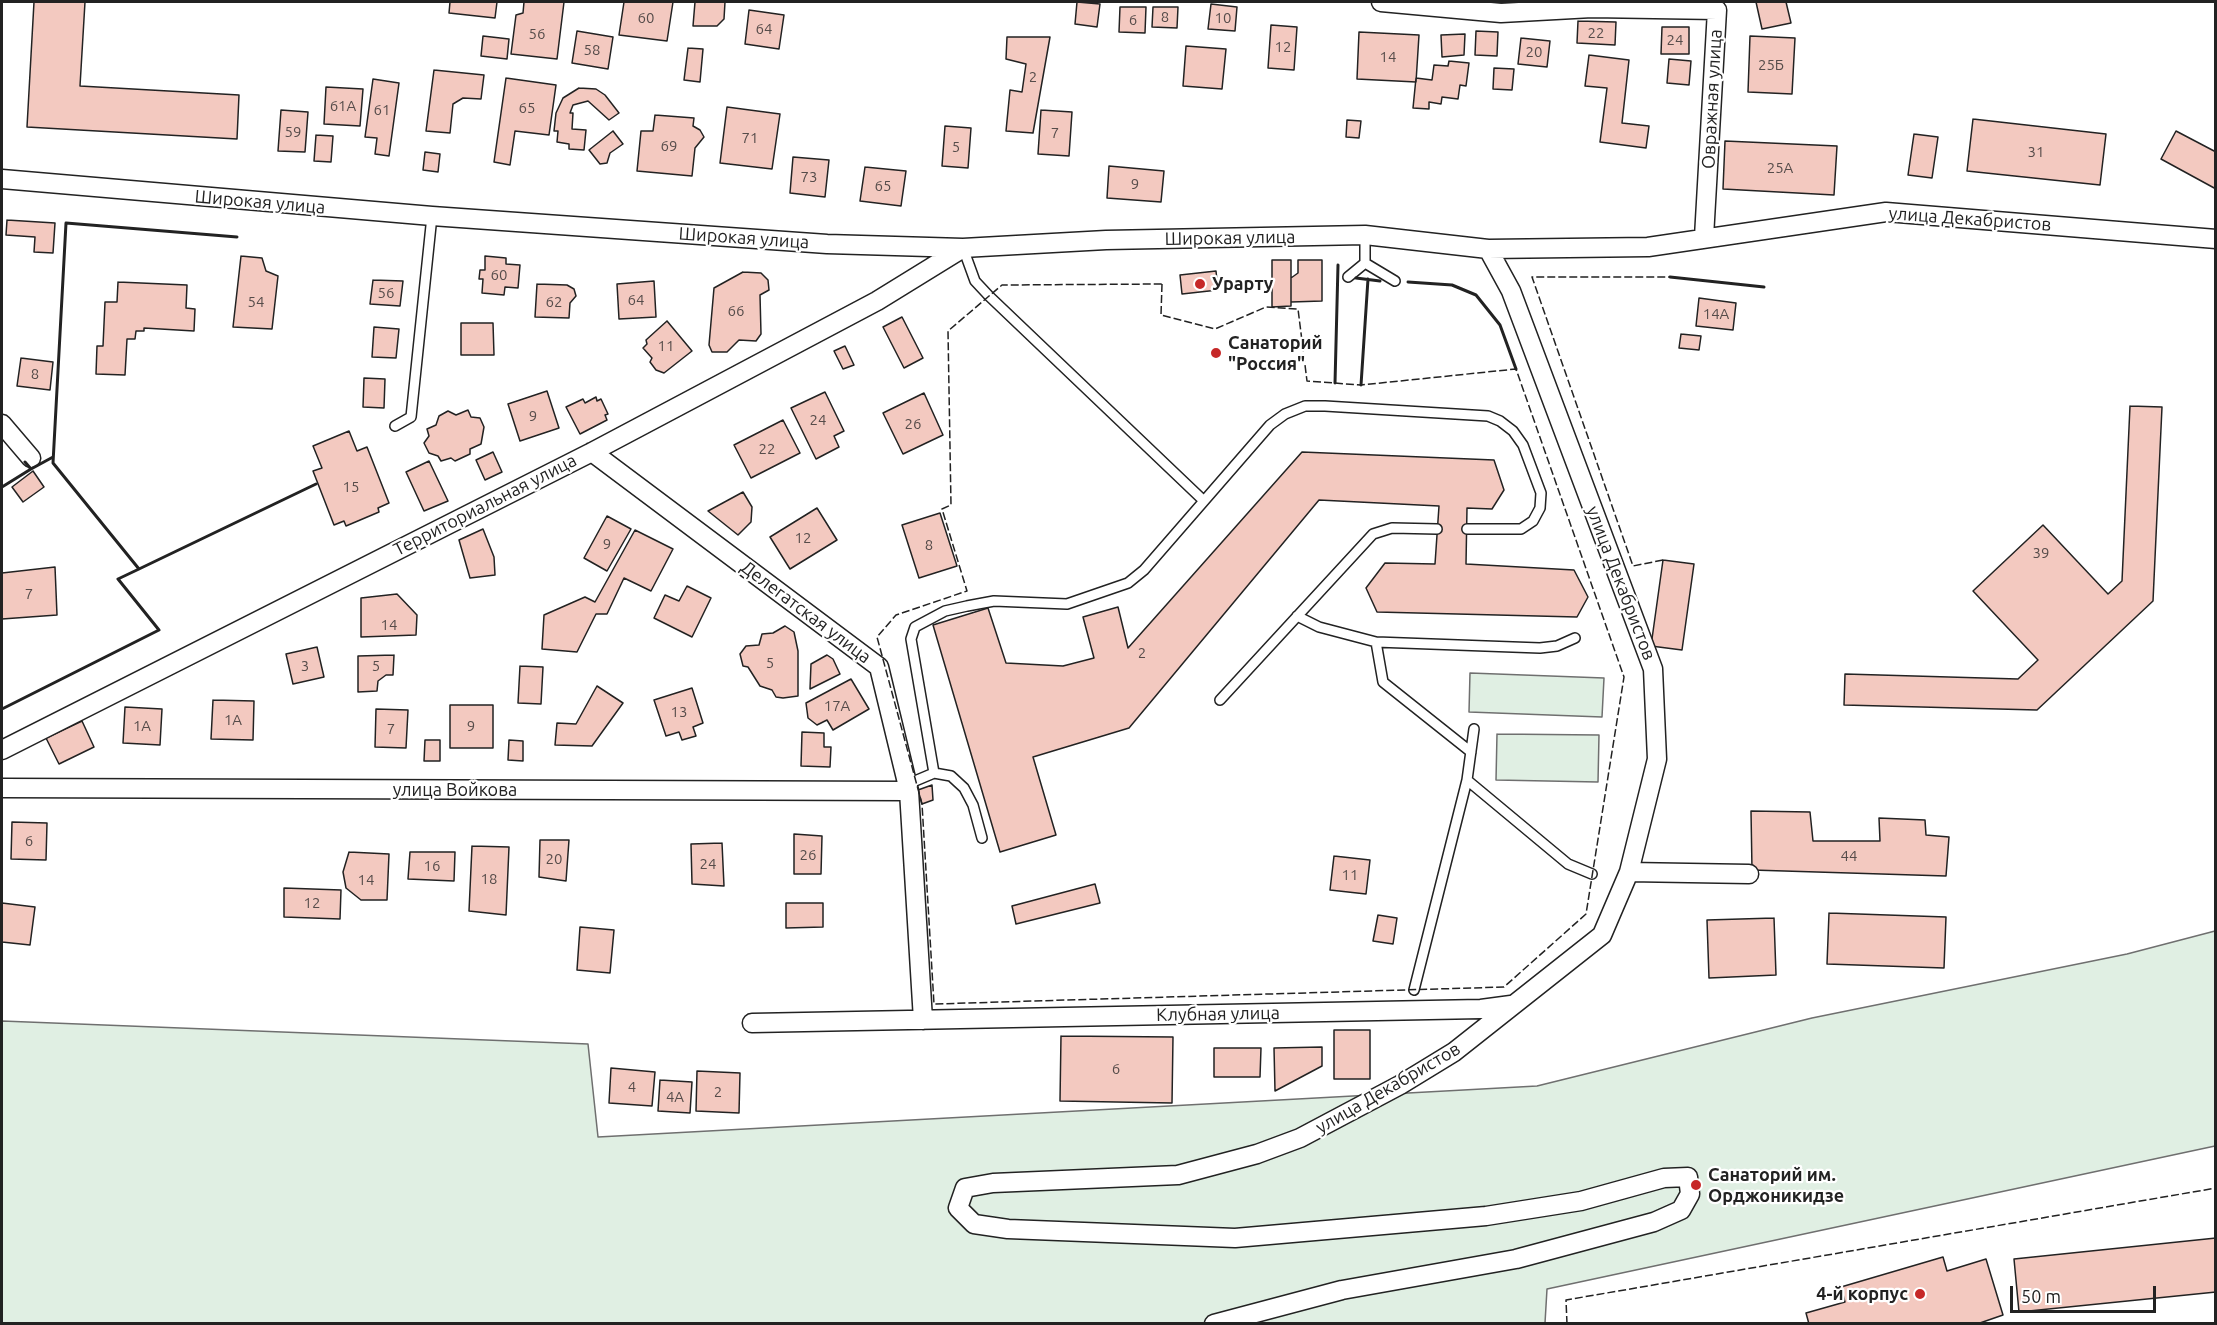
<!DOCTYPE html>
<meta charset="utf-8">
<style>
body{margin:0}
#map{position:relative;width:2217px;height:1325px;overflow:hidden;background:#fff;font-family:Ubuntu,sans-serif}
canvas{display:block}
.frame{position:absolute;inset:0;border:3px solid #222;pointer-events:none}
.scale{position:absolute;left:2010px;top:1286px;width:146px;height:27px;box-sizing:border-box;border:3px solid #222;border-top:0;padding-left:8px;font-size:18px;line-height:21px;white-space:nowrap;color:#222;-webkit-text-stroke:4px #fff;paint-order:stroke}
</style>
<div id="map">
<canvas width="2217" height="1325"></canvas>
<div class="frame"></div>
<div class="scale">50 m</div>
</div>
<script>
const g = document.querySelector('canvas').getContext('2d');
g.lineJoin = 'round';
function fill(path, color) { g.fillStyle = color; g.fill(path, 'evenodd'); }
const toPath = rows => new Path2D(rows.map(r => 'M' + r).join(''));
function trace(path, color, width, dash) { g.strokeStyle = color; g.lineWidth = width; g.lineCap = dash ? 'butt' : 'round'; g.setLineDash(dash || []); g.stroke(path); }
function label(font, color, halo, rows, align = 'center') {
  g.font = font + ' Ubuntu,sans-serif'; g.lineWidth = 4.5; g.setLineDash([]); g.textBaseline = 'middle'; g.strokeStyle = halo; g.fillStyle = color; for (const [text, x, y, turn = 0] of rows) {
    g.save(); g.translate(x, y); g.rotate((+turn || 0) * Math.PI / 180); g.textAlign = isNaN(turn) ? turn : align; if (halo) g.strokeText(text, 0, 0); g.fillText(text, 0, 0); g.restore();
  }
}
const green = toPath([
 [1470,673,1604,678,1602,717,1469,712,1470,673],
 [1497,734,1599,735,1598,782,1496,780,1497,734],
 [2215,931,2215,1146,1547,1289,1545,1323,2,1324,2,1021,588,1044,598,1137,1537,1086,1812,1018,2127,954,2215,931]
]);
const building = toPath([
 [34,2,85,2,80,86,239,95,237,139,27,127,34,2],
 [450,2,497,2,495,18,449,13,450,2],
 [524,2,564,2,557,59,511,54,516,15,523,13,524,2],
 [624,2,673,2,667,41,619,35,624,2],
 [695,2,725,2,724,19,717,26,693,26,695,2],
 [1077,2,1100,4,1097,27,1075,24,1077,2],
 [1756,2,1786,2,1791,23,1762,29,1756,2],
 [1211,4,1237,7,1235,31,1208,29,1211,4],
 [1120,7,1146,7,1145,33,1119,32,1120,7],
 [1153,7,1178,7,1177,28,1152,27,1153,7],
 [749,10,784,15,779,49,745,44,749,10],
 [1578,21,1616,22,1615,45,1577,43,1578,21],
 [1271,25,1297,27,1294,70,1268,68,1271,25],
 [1662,27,1689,27,1689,54,1661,54,1662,27],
 [577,31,613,37,608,69,572,63,577,31],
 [1476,31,1498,32,1497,56,1475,55,1476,31],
 [1359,32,1419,35,1416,82,1357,79,1359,32],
 [1465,34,1464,55,1442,57,1441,35,1465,34],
 [483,36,509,39,507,59,481,56,483,36],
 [1750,36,1795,38,1792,94,1748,92,1750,36],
 [1007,37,1050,37,1033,133,1006,131,1010,90,1022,92,1026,64,1006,59,1007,37],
 [1521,38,1550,41,1547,67,1518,64,1521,38],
 [1186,46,1226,49,1222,89,1183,86,1186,46],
 [688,48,703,49,700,82,684,80,688,48],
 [1589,55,1629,60,1622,123,1649,126,1646,148,1600,142,1607,88,1585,86,1589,55],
 [1669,59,1691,61,1689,85,1667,83,1669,59],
 [1449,61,1469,63,1466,86,1460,85,1458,99,1442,97,1441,104,1429,102,1429,109,1413,108,1416,78,1432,80,1434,65,1448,66,1449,61],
 [1494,68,1514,69,1512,90,1493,89,1494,68],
 [434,70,484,75,481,99,463,98,453,104,450,133,426,131,434,70],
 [506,78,556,85,549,135,515,131,510,165,494,162,506,78],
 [373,79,399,83,389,156,375,154,377,138,365,137,373,79],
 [326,87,363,89,360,126,324,124,326,87],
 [579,88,596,89,605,95,619,113,609,120,588,101,573,105,570,113,573,113,572,129,586,130,584,150,569,149,569,144,557,142,558,131,554,131,556,113,563,98,579,88],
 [727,107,780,114,772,169,720,163,727,107],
 [281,110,308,112,305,152,278,151,281,110],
 [1041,110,1072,112,1069,156,1038,154,1041,110],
 [655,115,694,118,693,126,700,130,704,137,695,148,692,176,637,171,641,131,653,131,655,115],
 [1973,119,2106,134,2100,185,1967,171,1973,119],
 [1347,120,1361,121,1359,138,1346,137,1347,120],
 [945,126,971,128,968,168,942,166,945,126],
 [613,131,623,144,610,153,607,163,600,164,589,150,613,131],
 [2176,131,2216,152,2216,189,2161,159,2176,131],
 [1914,134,1938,137,1932,178,1908,175,1914,134],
 [316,135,333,136,331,162,314,161,316,135],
 [1725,141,1837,146,1834,195,1723,189,1725,141],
 [425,152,440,154,438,172,423,170,425,152],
 [793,157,829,160,825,197,790,193,793,157],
 [1109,166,1164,171,1161,202,1107,198,1109,166],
 [865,167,906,171,901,206,860,201,865,167],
 [7,220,55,223,53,253,34,252,35,237,6,235,7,220],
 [241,256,262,258,266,271,278,276,272,329,233,327,241,256],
 [485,256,506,258,506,264,520,265,518,288,505,287,504,295,482,293,483,279,479,279,480,270,485,270,485,256],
 [1272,260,1291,260,1291,306,1272,307,1272,260],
 [1298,260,1322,260,1322,301,1291,302,1291,278,1298,273,1298,260],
 [1216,271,1218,290,1182,294,1180,275,1216,271],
 [743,272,761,273,768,280,769,290,760,295,761,334,756,341,739,340,727,352,712,352,709,345,714,288,743,272],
 [373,280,403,281,400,306,370,304,373,280],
 [654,281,656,317,619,319,617,284,654,281],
 [118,282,187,285,186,308,195,309,194,331,144,328,144,331,136,331,135,339,127,339,125,375,96,374,97,346,103,346,105,302,117,302,118,282],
 [537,284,567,285,574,289,576,296,570,303,569,318,535,317,537,284],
 [1699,298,1736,303,1733,330,1696,326,1699,298],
 [902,317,923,358,904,368,883,327,902,317],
 [667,321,692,351,664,373,656,370,650,362,652,358,643,348,647,344,646,340,667,321],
 [461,323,493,323,494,355,461,355,461,323],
 [374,327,399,329,396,358,372,357,374,327],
 [1681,334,1701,336,1699,350,1679,348,1681,334],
 [845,346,854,365,843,369,834,351,845,346],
 [21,358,53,362,50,390,17,386,21,358],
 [364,378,385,379,384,408,363,407,364,378],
 [547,391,559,428,520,441,508,404,547,391],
 [825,392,844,431,834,436,839,447,816,459,791,408,825,392],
 [924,393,943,435,903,454,883,413,924,393],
 [596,397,597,401,601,399,608,414,605,415,607,420,580,434,566,407,583,399,585,403,596,397],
 [2130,406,2162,407,2153,601,2037,710,1844,705,1845,674,2018,679,2038,660,1973,591,2043,525,2108,594,2122,581,2130,406],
 [468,410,471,417,480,418,484,427,481,444,470,449,470,454,455,461,451,458,441,461,438,456,429,453,424,443,429,436,427,429,436,425,439,416,448,411,456,415,468,410],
 [783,420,800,453,751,478,734,445,783,420],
 [349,431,357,451,367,447,389,503,378,508,379,512,346,526,344,521,334,525,313,471,322,468,313,446,349,431],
 [493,452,502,472,485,480,476,460,493,452],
 [1302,452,1494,460,1504,490,1492,509,1467,508,1466,564,1574,570,1588,597,1577,617,1377,612,1366,588,1385,563,1435,564,1439,506,1319,500,1129,728,1033,757,1056,835,1000,852,933,625,988,608,1006,663,1063,666,1094,658,1083,617,1118,607,1128,648,1302,452],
 [429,461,448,501,424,511,406,472,429,461],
 [33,471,44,487,23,502,12,487,33,471],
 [743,492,752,507,751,522,738,535,708,511,743,492],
 [817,508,837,540,790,569,770,537,817,508],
 [940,513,957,566,919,578,902,525,940,513],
 [607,516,631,529,607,571,584,558,607,516],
 [483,529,494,557,495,575,470,578,459,540,483,529],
 [635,530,673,549,651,591,624,578,607,614,596,614,577,652,542,649,544,615,585,597,595,602,635,530],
 [1663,560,1694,564,1682,650,1651,646,1663,560],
 [55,567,57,615,2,619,2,573,55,567],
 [687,586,711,598,692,637,654,618,665,595,679,601,687,586],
 [397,594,417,615,416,635,361,637,361,598,397,594],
 [785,626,794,632,798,651,798,696,783,698,776,697,772,690,760,686,748,667,743,666,740,654,746,646,759,645,762,634,773,633,785,626],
 [317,647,324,677,293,684,286,654,317,647],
 [394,655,393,675,386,675,378,681,377,691,358,692,358,656,394,655],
 [827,655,833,659,840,674,810,689,811,664,827,655],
 [520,666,543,667,541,704,518,703,520,666],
 [851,679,869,709,833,730,827,720,817,725,808,718,806,703,851,679],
 [597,686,623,703,592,746,555,745,557,723,576,724,597,686],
 [692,688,703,723,693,727,696,736,682,740,679,732,666,736,654,700,692,688],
 [213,700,254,701,253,740,211,739,213,700],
 [450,705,493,705,493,748,450,748,450,705],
 [125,707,162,709,160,745,123,743,125,707],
 [376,709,408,710,406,748,375,747,376,709],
 [82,721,94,747,59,764,46,738,82,721],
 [802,732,824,733,824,747,831,747,830,767,801,766,802,732],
 [425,740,440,740,440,761,424,761,425,740],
 [509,740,523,741,523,761,508,760,509,740],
 [932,785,933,800,922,804,918,790,932,785],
 [1751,811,1810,812,1813,841,1880,841,1879,818,1925,820,1926,835,1949,837,1946,876,1752,870,1751,811],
 [12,822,47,823,46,860,11,859,12,822],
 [794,834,822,836,821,874,794,874,794,834],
 [540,840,569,840,566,881,539,877,540,840],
 [722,843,724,886,692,884,691,844,722,843],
 [472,846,509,847,506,915,469,911,472,846],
 [349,852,389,854,387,900,361,900,346,888,343,872,349,852],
 [410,852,455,852,454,881,408,879,410,852],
 [1334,856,1370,860,1366,894,1330,890,1334,856],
 [1095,884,1100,903,1016,924,1012,906,1095,884],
 [284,888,341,890,340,919,284,917,284,888],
 [2,903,35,907,30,945,2,942,2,903],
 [786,903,823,903,823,927,786,928,786,903],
 [1829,913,1946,917,1944,968,1827,964,1829,913],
 [1378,915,1397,918,1393,944,1373,941,1378,915],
 [1774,918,1776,975,1709,978,1707,920,1774,918],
 [580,927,614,930,610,973,577,970,580,927],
 [1334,1030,1370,1030,1370,1079,1334,1079,1334,1030],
 [1061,1036,1173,1037,1172,1103,1060,1101,1061,1036],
 [1322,1047,1322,1066,1275,1091,1274,1048,1322,1047],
 [1214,1048,1261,1048,1260,1077,1214,1077,1214,1048],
 [611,1068,655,1072,652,1106,609,1103,611,1068],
 [697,1071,740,1073,739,1113,696,1111,697,1071],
 [660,1080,692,1082,690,1113,658,1111,660,1080],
 [2216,1238,2216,1292,2019,1312,2014,1259,2216,1238],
 [1943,1257,1947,1271,1986,1259,2003,1315,1977,1324,1809,1324,1806,1313,1845,1302,1841,1287,1943,1257]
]);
const service = toPath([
 [1365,235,1365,263,1395,281],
 [963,248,975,281,989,296,1204,501],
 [1348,277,1365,263],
 [395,426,411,417,432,216],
 [1297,616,1319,627,1376,642,1540,648,1557,646,1575,638],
 [1376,642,1383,682,1471,752],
 [1220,700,1373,534,1392,528,1437,529],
 [934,773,951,776,964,788,973,805,982,838],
 [1467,780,1568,864,1592,874],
 [915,781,934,773,911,639,915,627,945,611,967,606,994,601,1067,604,1128,583,1144,570,1270,425,1285,414,1305,406,1325,406,1488,416,1500,421,1513,431,1523,445,1541,493,1540,508,1533,521,1521,529,1467,529],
 [1414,990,1467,780,1474,729]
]);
const minor = toPath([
 [1381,2,1501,13,1592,8,1717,10,1704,237],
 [2,179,432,216,827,244,963,248,1106,240,1365,235,1488,249,1648,247,1886,212,2216,239],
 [2,424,31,458],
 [592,452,879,667,909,791,923,1020],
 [2,750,592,452,877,301,963,248],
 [2,788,909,791],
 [1629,872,1749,874],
 [752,1023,1481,1009,1511,1005],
 [1214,1324,1342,1290,1516,1259,1654,1222,1681,1210,1690,1194,1688,1177,1664,1178,1581,1201,1486,1216,1235,1238,1008,1229,974,1224,958,1208,965,1188,993,1183,1178,1175,1257,1154,1300,1138,1400,1085,1454,1052,1602,935,1629,872,1657,759,1653,669,1511,291,1488,249]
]);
const fence = toPath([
 [1162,284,1161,315,1215,329,1266,307,1298,309,1307,381,1361,385,1516,369,1624,677,1586,914,1504,987,934,1004,922,804,877,637,896,615,967,591,942,509,951,505,948,331,1002,285,1162,284],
 [1663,560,1633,566,1532,277,1670,277],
 [1567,1324,1566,1300,2216,1188]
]);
const wall = toPath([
 [237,237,66,223,53,463,139,569,316,484],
 [1670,277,1764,287],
 [1356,278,1380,281],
 [1408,282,1452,285,1476,295,1500,325,1516,369],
 [1335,383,1338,265],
 [1361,385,1368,279],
 [31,469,53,457],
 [2,487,31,469,25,462],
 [2,709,159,630,118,579,139,569]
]);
const markers = [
 [1200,284,6,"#c62828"],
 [1216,353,6,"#c62828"],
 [1696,1185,6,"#c62828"],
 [1920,1294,6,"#c62828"]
];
const numberNames = [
 ["8",1165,17],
 ["60",646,18],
 ["10",1223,18],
 ["6",1133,20],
 ["64",764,29],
 ["22",1596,33],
 ["56",537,34],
 ["24",1675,40],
 ["12",1283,47],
 ["58",592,50],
 ["20",1534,52],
 ["14",1388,57],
 ["25Б",1771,65],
 ["2",1033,77],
 ["61А",343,106],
 ["65",527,108],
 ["61",382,110],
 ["59",293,132],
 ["7",1055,133],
 ["71",750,138],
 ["69",669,146],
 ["5",956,147],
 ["31",2036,152],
 ["25А",1780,168],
 ["73",809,177],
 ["9",1135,184],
 ["65",883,186],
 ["60",499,275],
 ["56",386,293],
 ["64",636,300],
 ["54",256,302],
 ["62",554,302],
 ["66",736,311],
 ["14А",1716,314],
 ["11",666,346],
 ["8",35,374],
 ["9",533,416],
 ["24",818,420],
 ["26",913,424],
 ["22",767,449],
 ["15",351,487],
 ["12",803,538],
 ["9",607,544],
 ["8",929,545],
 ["39",2041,553],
 ["7",29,594],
 ["14",389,625],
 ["2",1142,653],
 ["5",770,663],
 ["3",305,666],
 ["5",376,666],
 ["17А",837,706],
 ["13",679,712],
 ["1А",233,720],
 ["1А",142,726],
 ["9",471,726],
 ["7",391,729],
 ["6",29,841],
 ["26",808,855],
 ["44",1849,856],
 ["20",554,859],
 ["24",708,864],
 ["16",432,866],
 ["11",1350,875],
 ["18",489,879],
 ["14",366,880],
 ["12",312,903],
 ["6",1116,1069],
 ["4",632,1087],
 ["2",718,1092],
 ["4А",675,1097]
];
const streetNames = [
 ["Овражная улица",1712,99,-87],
 ["Широкая улица",260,202,5],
 ["улица Декабристов",1970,219,4],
 ["Широкая улица",744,238,4],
 ["Широкая улица",1230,238,-1],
 ["Территориальная улица",485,505,-27],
 ["улица Декабристов",1621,583,69],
 ["Делегатская улица",806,612,37],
 ["улица Войкова",455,790],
 ["Клубная улица",1218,1014,-1],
 ["улица Декабристов",1388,1088,-30]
];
const poiNames = [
 ["Урарту",1212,284],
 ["Санаторий",1228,343],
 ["\"Россия\"",1228,364],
 ["Санаторий им.",1708,1175],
 ["Орджоникидзе",1708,1196],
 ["4-й корпус",1908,1294,"right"]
];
fill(green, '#e0efe3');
trace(green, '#6f6f6f', 1.5);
fill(building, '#f3c9c0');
trace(building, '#222', 1.5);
trace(service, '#222', 12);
trace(minor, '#222', 21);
trace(service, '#fff', 9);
trace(minor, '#fff', 18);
trace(fence, '#222', 1.5, [8, 3]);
trace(wall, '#222', 3);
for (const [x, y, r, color] of markers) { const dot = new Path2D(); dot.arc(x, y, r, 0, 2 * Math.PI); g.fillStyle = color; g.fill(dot); trace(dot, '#fff', 2); }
label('15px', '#564c4a', null, numberNames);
label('18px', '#222', '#fff', streetNames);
label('bold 18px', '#222', '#fff', poiNames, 'left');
</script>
